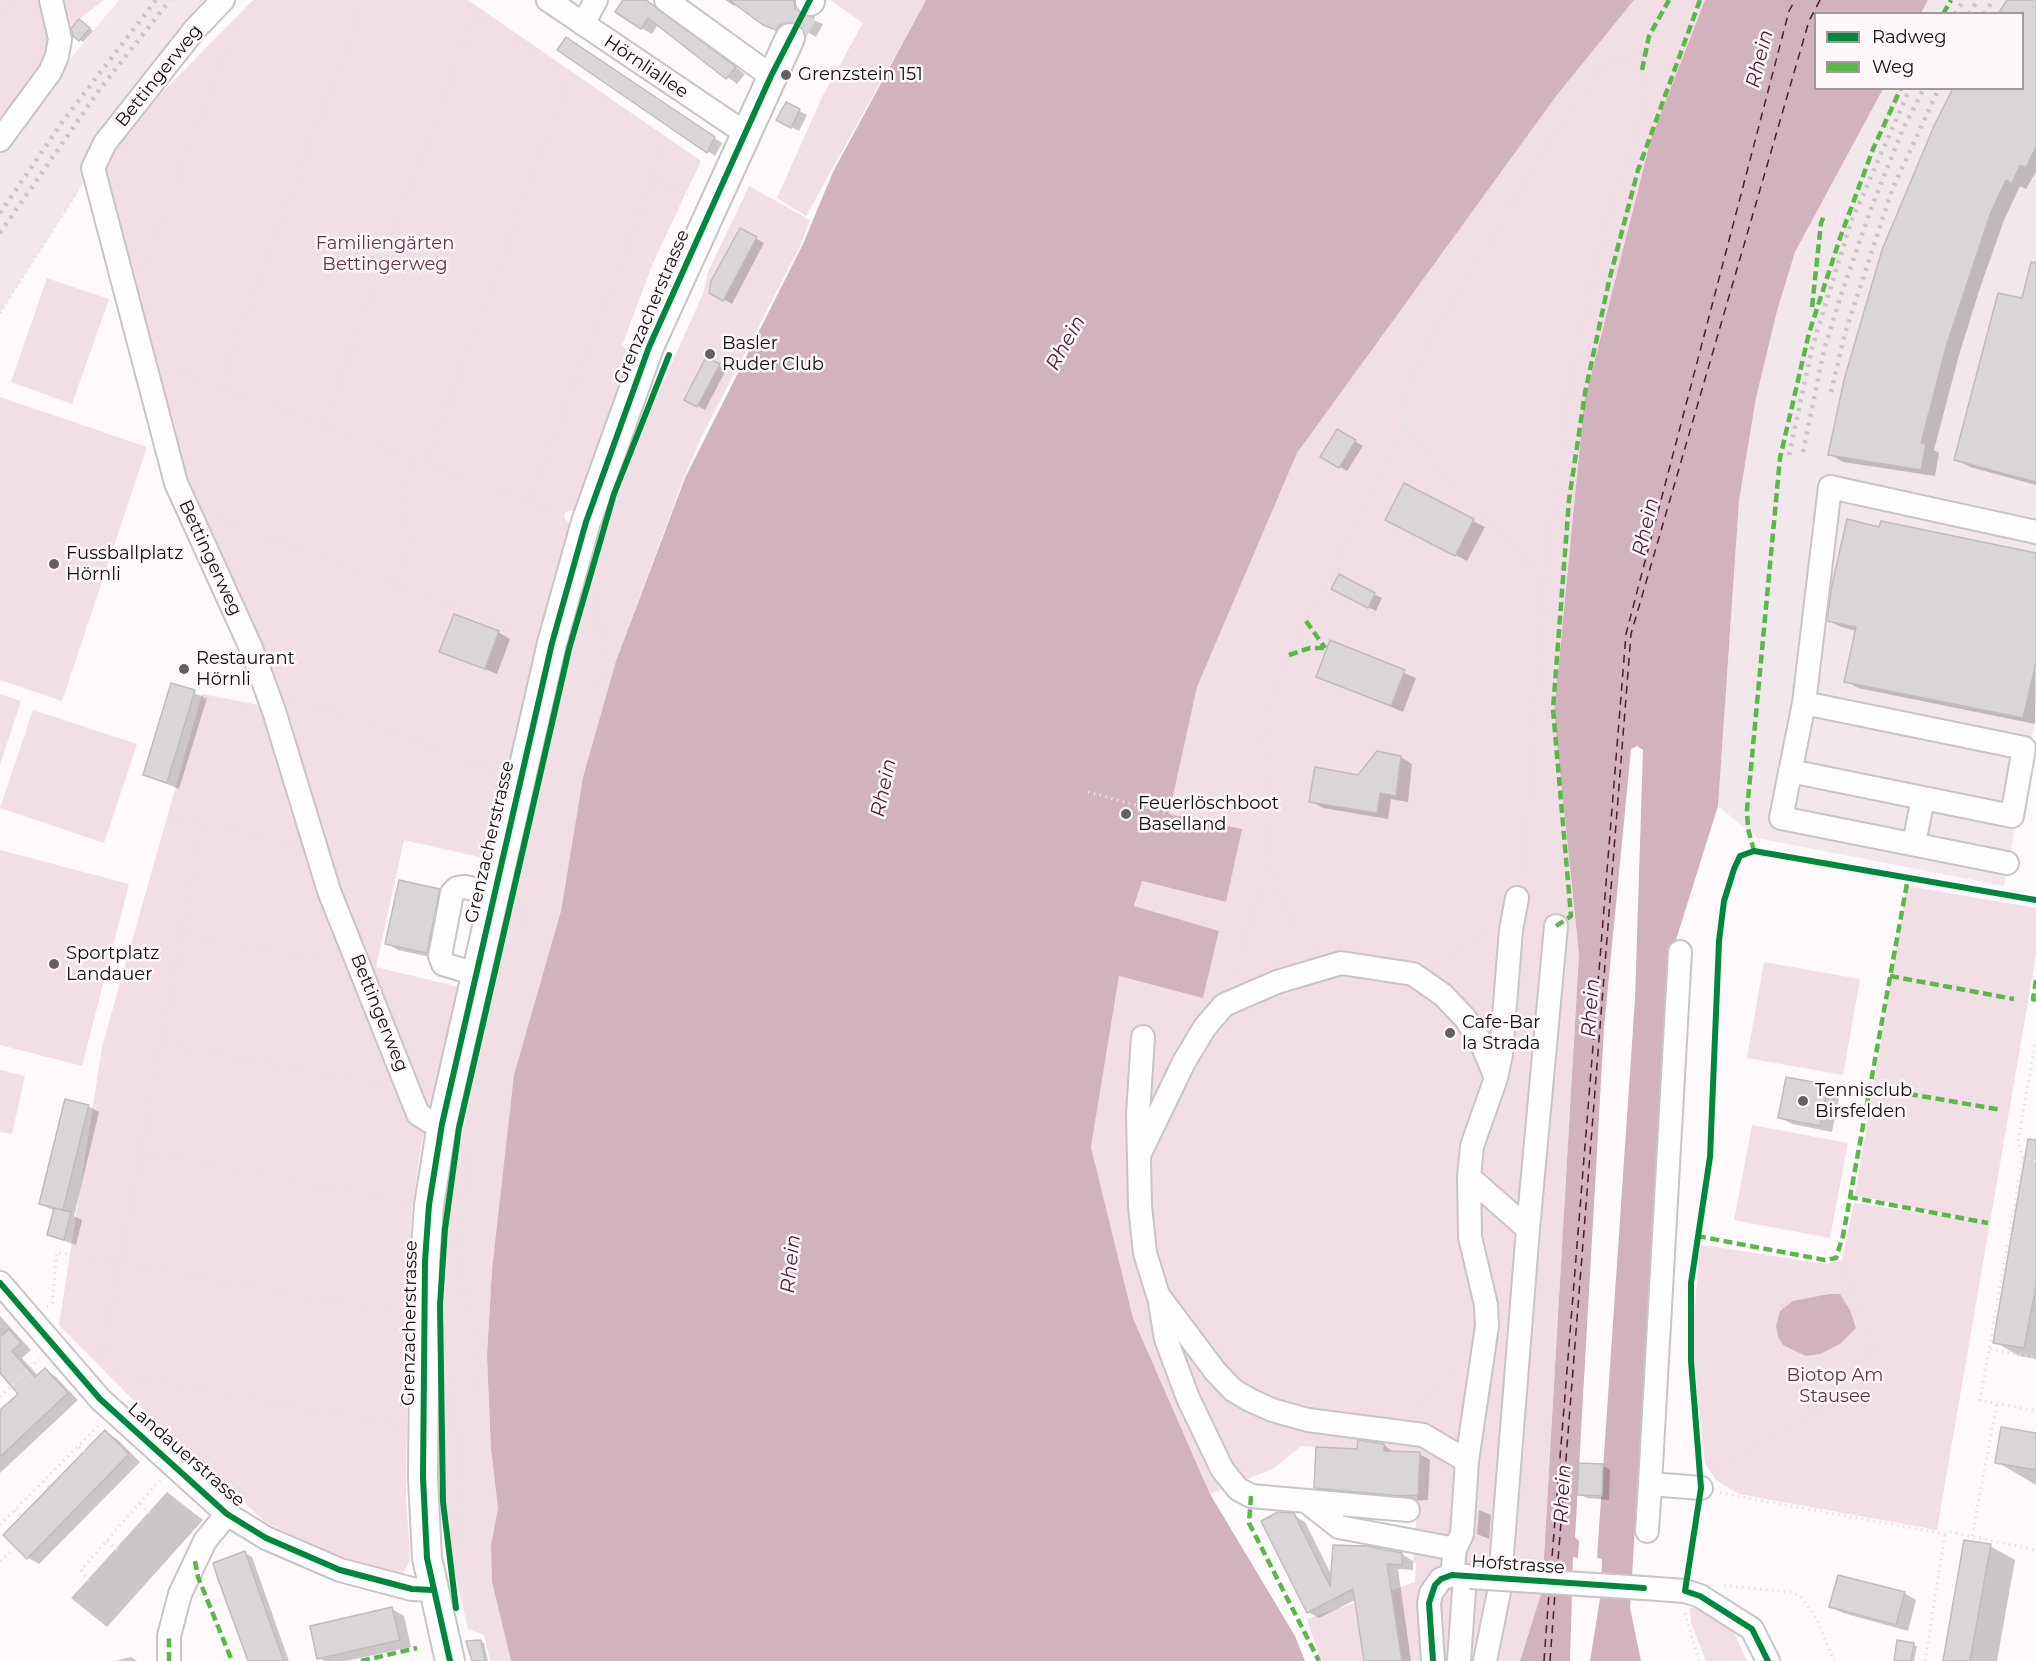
<!DOCTYPE html>
<meta charset="utf-8">
<style>
body{margin:0}
#map{position:relative;width:2036px;height:1661px;overflow:hidden;background:#fef9fb;font-family:Montserrat,sans-serif}
canvas{display:block}
.legend{position:absolute;left:1814px;top:12px;width:210px;height:78px;box-sizing:border-box;background:#fff8fa;border:2px solid #a09a9c;margin:0;padding:8px 10px;list-style:none;font-size:18px;color:#110e0f}
.legend li{display:flex;align-items:center;gap:12px;height:30px}
.legend b{width:30px;border:2px solid #a09a9c}
</style>
<div id="map">
<canvas width="2036" height="1661"></canvas>
<ul class="legend">
<li><b style="height:8px;background:#00873e"></b>Radweg</li>
<li><b style="height:8px;background:#58b947"></b>Weg</li>
</ul>
</div>
<script>
const g = document.querySelector('canvas').getContext('2d');
g.lineJoin = 'round';
function fill(path, color) { g.fillStyle = color; g.fill(path, 'evenodd'); }
const toPath = rows => new Path2D(rows.map(r => 'M' + r).join(''));
function trace(path, color, width, dash) { g.strokeStyle = color; g.lineWidth = width; g.lineCap = dash ? 'butt' : 'round'; g.setLineDash(dash || []); g.stroke(path); }
function label(font, color, halo, rows, align = 'center') {
  g.font = font + ' Montserrat,sans-serif'; g.lineWidth = 5; g.setLineDash([]); g.textBaseline = 'middle'; g.strokeStyle = halo; g.fillStyle = color; for (const [text, x, y, turn = 0] of rows) {
    g.save(); g.translate(x, y); g.rotate((+turn || 0) * Math.PI / 180); g.textAlign = isNaN(turn) ? turn : align; if (halo) g.strokeText(text, 0, 0); g.fillText(text, 0, 0); g.restore();
  }
}
const built = toPath([
 [119,0,215,0,93,168,0,313,0,143],
 [1928,0,2036,0,2036,716,2004,886,1757,838,1718,806,1739,501,1756,398,1777,311,1795,252,1883,89,2022,88,2022,14,1921,13]
]);
const green = toPath([
 [0,0,104,0,65,30,0,137],
 [253,0,468,0,701,161,653,263,622,346,631,350,575,510,565,512,564,518,571,525,540,628,488,859,404,840,376,967,459,987,421,1146,412,1209,409,1258,406,1494,410,1560,402,1575,365,1568,365,1565,324,1550,265,1522,134,1401,59,1325,102,1047,202,694,280,709,182,481,105,174,109,154,146,109],
 [830,0,926,0,806,216,777,198,822,97,863,23],
 [1634,0,1705,0,1651,139,1584,403,1554,713,1579,954,1542,1591,1520,1661,1321,1661,1307,1619,1415,1582,1416,1563,1413,1563,1421,1453,1301,1446,1274,1468,1210,1494,1133,1318,1091,1147,1119,976,1203,997,1219,931,1134,907,1141,881,1226,902,1169,814,1197,687,1297,453,1557,95],
 [749,186,810,220,801,244,702,436,684,477,616,661,583,777,561,911,492,1270,487,1356,491,1449,498,1508,491,1545,492,1582,511,1661,490,1661,484,1635,468,1629,450,1551,446,1503,443,1328,448,1229,463,1128,572,649,615,502,649,414,703,294,708,272],
 [47,278,109,299,72,404,11,382],
 [0,397,147,447,62,701,0,680],
 [0,694,21,701,0,765],
 [33,710,137,744,104,843,0,808],
 [0,850,129,884,82,1066,0,1045],
 [1907,886,2036,908,2036,955,1937,1530,1739,1494,1716,1480,1705,1464,1694,1360,1693,1324,1700,1248,1703,1245,1826,1264,1842,1260,1854,1203,1974,1221,1855,1195],
 [1764,962,1860,979,1843,1075,1747,1058],
 [0,1070,25,1076,12,1134,0,1132],
 [1752,1125,1848,1143,1830,1238,1734,1220],
 [1698,1607,1734,1633,1747,1661,1706,1661,1691,1623,1690,1608]
]);
const water = toPath([
 [926,0,1634,0,1557,95,1297,453,1197,687,1169,814,1242,829,1226,902,1142,881,1134,906,1219,931,1203,998,1119,976,1091,1147,1133,1318,1210,1494,1295,1636,1305,1661,511,1661,492,1582,491,1545,498,1508,491,1449,487,1356,492,1270,514,1075,561,911,583,777,616,661,685,478,803,244,833,172],
 [1705,0,1928,0,1921,13,1816,14,1816,88,1883,89,1795,252,1777,311,1756,398,1739,501,1718,806,1670,959,1630,1608,1641,1661,1590,1661,1601,1592,1602,1559,1597,1558,1635,999,1643,750,1637,746,1631,749,1604,1028,1575,1537,1579,1541,1578,1558,1573,1557,1570,1661,1520,1661,1542,1591,1579,954,1554,713,1584,403,1651,139],
 [1829,1294,1840,1294,1850,1310,1856,1328,1840,1344,1820,1354,1806,1356,1783,1345,1778,1337,1776,1326,1780,1311,1793,1301]
]);
const shadow = toPath([
 [624,0,644,0,745,74,737,84,658,24,652,34,641,28],
 [725,0,805,0,803,8,806,17,823,24,816,37,799,27,787,35,764,24,736,4,734,6],
 [2009,0,2036,0,2036,172,2026,189,2020,186,2004,220,1980,288,1959,355,1934,450,1939,453,1935,476,1843,462,1830,454,1860,325,1884,251,2022,88,2022,14],
 [83,22,93,31,83,42,75,35],
 [574,43,722,143,715,156,559,49],
 [786,104,807,115,799,131,778,120],
 [741,230,764,243,732,304,711,292],
 [2036,261,2036,485,1970,467,1956,459,2023,299,2033,262],
 [707,359,726,370,705,410,686,399],
 [1338,431,1363,446,1347,471,1323,457],
 [1473,521,1485,527,1467,561,1399,526],
 [1880,529,2036,555,2035,724,1858,688,1846,681,1857,631,1841,627,1829,621],
 [1341,593,1374,594,1382,598,1376,611],
 [498,632,510,639,497,674,441,651],
 [1331,642,1416,678,1403,712,1318,676],
 [172,685,207,698,179,789,145,775],
 [1401,757,1412,764,1408,802,1391,799,1388,819,1323,808,1311,801],
 [439,890,451,897,439,959,398,950,387,943],
 [1788,1078,1828,1086,1840,1093,1832,1132,1792,1124,1780,1117],
 [88,1106,99,1112,74,1216,82,1220,76,1245,48,1235,55,1211,40,1204],
 [2036,1169,2036,1359,2019,1356,1995,1342],
 [0,1316,31,1350,22,1358,38,1376,45,1370,56,1377,78,1400,0,1473,0,1413,20,1394,0,1371],
 [105,1432,117,1439,140,1462,39,1564,27,1557],
 [2036,1434,2036,1485,1997,1462],
 [1384,1445,1394,1453,1420,1454,1430,1460,1428,1500,1412,1501,1325,1493,1315,1487,1358,1451],
 [1603,1466,1610,1470,1609,1500,1587,1498,1579,1494],
 [167,1492,203,1520,107,1627,71,1598],
 [1479,1510,1491,1515,1489,1539,1477,1534],
 [1293,1515,1305,1522,1332,1576,1402,1554,1413,1561,1413,1570,1398,1569,1411,1661,1366,1661,1357,1599,1319,1618,1308,1612],
 [1990,1546,2015,1560,1997,1661,1945,1661],
 [245,1553,252,1557,289,1661,250,1661],
 [1904,1593,1916,1600,1908,1631,1843,1613,1831,1607],
 [392,1609,404,1616,411,1647,346,1661,325,1661,319,1658],
 [481,1642,484,1643,488,1661,474,1661],
 [1913,1645,1917,1646,1914,1661,1895,1661],
 [131,1657,137,1661,115,1661]
]);
const ferry = toPath([
 [1551,1570,1626,634,1789,11,1795,0],
 [1557,1573,1631,634,1809,21,1820,0],
 [1544,1661,1549,1593],
 [1550,1661,1555,1593]
]);
const building = toPath([
 [623,0,646,0,736,67,726,79,648,18,641,29,615,12,623,0],
 [729,0,794,0,795,9,801,15,814,17,805,32,797,23,789,22,781,24,776,30,763,25,729,0],
 [2007,0,2036,0,2036,147,2026,167,2020,165,2012,183,2006,180,1991,212,1946,347,1921,443,1926,444,1921,470,1828,455,1844,380,1882,250,1934,126,1953,88,2022,88,2022,14,1998,14,2007,0],
 [79,19,90,28,79,41,73,36,71,28,79,19],
 [566,37,715,137,707,153,557,50,566,37],
 [786,102,800,109,791,128,776,120,786,102],
 [740,228,757,237,723,301,709,293,711,281,740,228],
 [2031,262,2036,263,2036,482,1954,460,1998,293,2022,298,2031,262],
 [706,357,720,364,697,407,684,400,706,357],
 [1337,429,1356,440,1339,468,1320,457,1337,429],
 [1404,483,1474,519,1455,556,1385,520,1404,483],
 [1847,519,1879,527,1881,521,2036,553,2036,663,2023,718,1844,682,1856,627,1827,621,1832,585,1847,519],
 [1339,574,1375,593,1368,608,1331,589,1339,574],
 [454,614,499,631,485,669,439,652,454,614],
 [1330,640,1405,670,1391,706,1316,677,1330,640],
 [171,683,195,690,167,783,143,775,171,683],
 [1377,751,1401,756,1396,796,1380,793,1377,813,1309,802,1315,767,1358,775,1377,751],
 [399,880,440,889,427,953,385,944,399,880],
 [1786,1077,1828,1085,1820,1126,1778,1118,1786,1077],
 [65,1099,89,1105,63,1210,39,1204,65,1099],
 [2028,1139,2036,1140,2036,1286,2024,1348,1993,1343,2028,1139],
 [54,1208,71,1212,64,1240,47,1235,54,1208],
 [9,1329,21,1343,12,1351,35,1377,45,1368,68,1393,0,1457,0,1410,18,1394,0,1373,0,1337,9,1329],
 [2001,1427,2036,1433,2036,1470,1995,1463,2001,1427],
 [105,1430,129,1454,27,1559,3,1535,105,1430],
 [1358,1440,1384,1444,1384,1451,1420,1452,1418,1495,1401,1496,1314,1488,1316,1447,1357,1449,1358,1440],
 [1579,1463,1603,1464,1602,1496,1577,1495,1579,1463],
 [1278,1512,1294,1513,1330,1586,1333,1545,1367,1546,1402,1553,1402,1565,1387,1564,1402,1661,1364,1661,1353,1589,1307,1613,1261,1521,1278,1512],
 [1964,1540,1991,1544,1970,1661,1943,1661,1964,1540],
 [245,1551,273,1631,284,1661,248,1661,218,1579,213,1563,245,1551],
 [1838,1575,1905,1592,1896,1625,1829,1607,1838,1575],
 [392,1607,400,1640,317,1659,310,1626,392,1607],
 [481,1640,485,1661,472,1661,466,1641,481,1640],
 [1897,1640,1914,1643,1911,1661,1894,1661,1897,1640]
]);
const majorTunnel = toPath([
 [790,38,810,1]
]);
const path = toPath([
 [459,0,657,135,664,145,653,178,691,196],
 [0,13,17,0],
 [1624,164,1638,170],
 [1824,216,1845,226],
 [141,274,239,18,257,0],
 [0,313,78,191],
 [165,366,564,515],
 [219,386,364,0],
 [1569,390,1585,393],
 [323,425,476,12],
 [1405,427,1431,460,1544,581],
 [426,464,570,75],
 [529,502,653,178],
 [213,516,530,636],
 [393,584,411,535,400,502,414,459],
 [591,588,597,589,603,665,597,691],
 [1542,614,1559,615],
 [289,695,500,772],
 [204,698,252,707],
 [1088,792,1169,814],
 [174,819,293,842],
 [202,825,101,1365,109,1373,401,1426],
 [518,898,523,901,524,932],
 [182,934,335,962],
 [1316,949,1302,937,1289,916,1276,889,1269,860,1272,820,1263,742,1274,692,1289,655,1405,426,1407,391,1421,355,1548,144,1601,68,1619,60,1637,65,1642,70,1648,83,1647,95,1605,224,1569,390,1544,581,1526,842,1521,878],
 [1432,965,1459,952,1490,925],
 [1232,981,1269,861],
 [161,1043,386,1085],
 [141,1152,407,1202],
 [2023,1158,2018,1141,2036,1039],
 [2036,1161,2023,1158,1980,1400,2036,1411],
 [458,1271,477,1333,479,1391],
 [446,1274,458,1271,456,1241,467,1176,468,1152,463,1139],
 [47,1307,52,1303,57,1252,402,1314],
 [1990,1349,2036,1358],
 [448,1370,464,1489,462,1536,451,1554],
 [21,1377,30,1387],
 [0,1397,39,1359],
 [1407,1413,1460,1365],
 [79,1447,86,1453],
 [1712,1471,1841,1399,1866,1367,1872,1354,1872,1335,1836,1258],
 [44,1481,51,1489],
 [1720,1493,1945,1534,1951,1532,2036,1550],
 [140,1504,150,1513],
 [15,1510,23,1518],
 [0,1525,99,1425],
 [1972,1536,1997,1403],
 [107,1541,117,1550],
 [0,1561,14,1549],
 [89,1581,81,1570,160,1480],
 [1724,1586,1790,1592,1800,1596,1816,1617,1834,1661],
 [1685,1613,1699,1661],
 [1925,1661,1945,1534]
]);
const minor = toPath([
 [223,0,195,29,105,143,93,168,176,483,251,648,274,711,329,891,418,1114,429,1121,442,1124],
 [548,0,745,133],
 [666,0,771,76],
 [583,24,596,0],
 [0,140,50,72,57,56,60,39,51,0],
 [1790,771,2012,816,2024,748,1804,703],
 [1914,844,1923,798],
 [2007,863,1781,818,1804,703,1830,487,2036,532],
 [1680,952,1650,1484,1701,1488],
 [476,974,443,964,440,956,452,893,457,888,465,887,494,894],
 [1143,1037,1138,1114,1140,1206,1145,1253,1158,1295,1215,1371,1233,1390,1250,1400,1272,1410,1308,1420,1423,1435,1467,1461,1462,1534,1455,1549,1452,1575],
 [1141,1151,1184,1062,1205,1027,1224,1005,1277,982,1341,963,1413,974,1443,995,1465,1018,1482,1044,1496,1078],
 [1469,1177,1528,1229,1499,1592,1485,1661],
 [1528,1229,1556,926],
 [0,1283,100,1399,227,1514,266,1538,340,1570,412,1589,432,1590],
 [1160,1303,1166,1339,1188,1398,1222,1469,1238,1489,1251,1496,1408,1510],
 [1467,1461,1487,1326,1486,1305,1470,1237,1469,1177,1472,1146,1496,1078,1501,1054,1511,930,1517,898],
 [1306,1501,1339,1527,1455,1549],
 [1647,1531,1650,1484],
 [1644,1588,1685,1591,1700,1596,1752,1629,1768,1661],
 [169,1661,169,1636,180,1594,205,1541,227,1514],
 [1433,1661,1429,1603,1431,1593,1441,1579,1452,1575,1467,1576],
 [1459,1661,1465,1576]
]);
const major = toPath([
 [810,1,810,0],
 [450,1661,427,1558,423,1478,425,1261,429,1205,442,1124,552,643,586,522,649,347,790,38]
]);
const rail = toPath([
 [1955,14,1964,0],
 [1969,14,1978,0],
 [1984,14,1993,0],
 [0,213,63,121,156,0],
 [0,233,100,89,170,0],
 [1831,392,1845,333,1892,190,1939,88],
 [1803,452,1824,350,1841,295,1872,206,1903,129,1924,88],
 [1789,455,1812,348,1851,222,1910,88]
]);
const minorBridge = toPath([
 [1470,1577,1644,1588]
]);
const quiet = toPath([
 [1943,14,1951,0],
 [1642,70,1649,36,1669,0],
 [1812,307,1821,223,1824,216],
 [1306,621,1325,648],
 [1289,655,1310,648,1325,648],
 [1754,851,1748,829,1747,810,1780,458,1809,333,1840,238,1873,149,1901,88],
 [1556,926,1571,916,1553,709,1569,500,1585,393,1609,281,1638,170,1700,0],
 [1890,976,2014,999],
 [2036,980,2033,999,2036,1000],
 [1869,1087,2002,1110],
 [1849,1197,1988,1223],
 [1697,1236,1825,1260,1836,1258,1843,1236,1908,878],
 [1251,1496,1249,1523,1319,1661],
 [195,1561,198,1577,232,1661],
 [169,1661,169,1636],
 [361,1661,417,1648]
]);
const cycleway = toPath([
 [0,1283,100,1399,227,1514,266,1538,340,1570,412,1589,432,1590],
 [456,1608,443,1502,440,1305,445,1229,459,1128,569,649,614,494,669,355],
 [450,1661,427,1558,423,1478,425,1261,429,1205,442,1124,552,643,586,522,649,347,771,76,810,0],
 [1433,1661,1429,1603,1435,1585,1441,1579,1452,1575,1644,1588],
 [1768,1661,1752,1629,1700,1596,1685,1591,1701,1488,1691,1361,1691,1283,1710,1157,1719,941,1724,901,1734,869,1740,856,1754,851,2036,900]
]);
const markers = [
 [786,75,6,"#646062"],
 [710,354,6,"#646062"],
 [54,564,6,"#646062"],
 [184,669,6,"#646062"],
 [1126,814,6,"#646062"],
 [54,964,6,"#646062"],
 [1450,1033,6,"#646062"],
 [1803,1101,6,"#646062"]
];
const streetNames = [
 ["Hörnliallee",646,67,34],
 ["Bettingerweg",159,76,-51],
 ["Grenzacherstrasse",652,307,-67],
 ["Bettingerweg",210,558,65],
 ["Grenzacherstrasse",490,842,-77],
 ["Bettingerweg",379,1013,68],
 ["Grenzacherstrasse",410,1323,-89],
 ["Landauerstrasse",186,1455,41],
 ["Hofstrasse",1518,1565,4]
];
const poiNames = [
 ["Grenzstein 151",798,75],
 ["Basler",722,344],
 ["Ruder Club",722,365],
 ["Fussballplatz",66,554],
 ["Hörnli",66,575],
 ["Restaurant",196,659],
 ["Hörnli",196,680],
 ["Feuerlöschboot",1138,804],
 ["Baselland",1138,825],
 ["Sportplatz",66,954],
 ["Landauer",66,975],
 ["Cafe-Bar",1462,1023],
 ["la Strada",1462,1044],
 ["Tennisclub",1815,1091],
 ["Birsfelden",1815,1112]
];
const parkNames = [
 ["Familiengärten",385,244],
 ["Bettingerweg",385,265],
 ["Biotop Am",1835,1376],
 ["Stausee",1835,1397]
];
const waterNames = [
 ["Rhein",1760,59,-76],
 ["Rhein",1066,343,-61],
 ["Rhein",1646,527,-77],
 ["Rhein",884,788,-78],
 ["Rhein",1591,1008,-86],
 ["Rhein",791,1264,-84],
 ["Rhein",1563,1494,-87]
];
fill(built, '#f2e7ea');
fill(green, '#f2dfe5');
fill(water, '#d1b2bd');
fill(shadow, '#0003');
trace(ferry, '#4f1b31', 1.5, [8, 6]);
fill(building, '#dad6d7');
trace(building, '#c0bcbe', 1.5);
trace(majorTunnel, '#dad6d8', 28, [28, 14]);
trace(minor, '#c9c5c7', 26);
trace(major, '#c9c5c7', 32);
trace(path, '#e3e2e2', 3, [1.5, 4.5]);
trace(minor, '#fffefe', 22);
trace(major, '#fffefe', 28);
trace(rail, '#c8c7c7', 4.5, [3, 6]);
trace(minorBridge, '#c9c5c7', 26, []);
trace(minorBridge, '#fffefe', 22);
trace(quiet, '#58b947', 4.5, [9, 4.5]);
trace(cycleway, '#00873e', 6);
for (const [x, y, r, color] of markers) { const dot = new Path2D(); dot.arc(x, y, r, 0, 2 * Math.PI); g.fillStyle = color; g.fill(dot); trace(dot, '#fff8fa', 2); }
label('18px', '#110e0f', '#fff8fa', streetNames);
label('18px', '#110e0f', '#fff8fa', poiNames, 'left');
label('18px', '#663045', '#fff8fa', parkNames);
label('italic 20px', '#4f1b31', '#fff8fa', waterNames);
</script>
